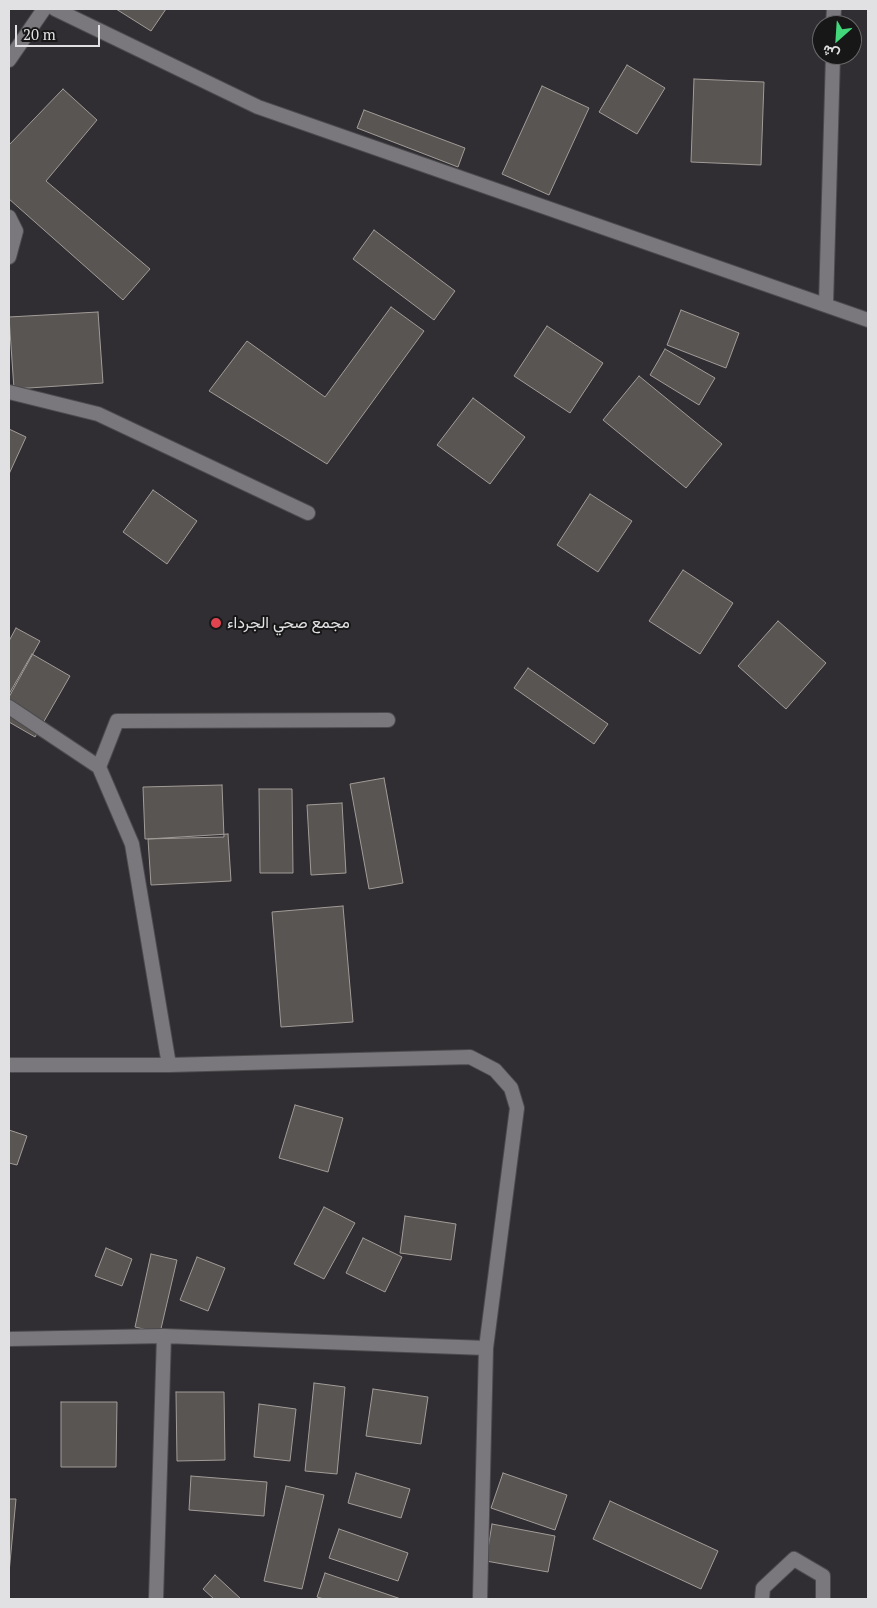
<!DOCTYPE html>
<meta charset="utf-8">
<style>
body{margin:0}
#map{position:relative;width:877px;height:1608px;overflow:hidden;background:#302e32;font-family:"PT Serif",Vazirmatn,serif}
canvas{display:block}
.frame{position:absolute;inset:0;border:10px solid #e1e0e2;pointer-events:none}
.north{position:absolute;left:812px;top:15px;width:50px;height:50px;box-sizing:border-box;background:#181718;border:1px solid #686769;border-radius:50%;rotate:206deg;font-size:14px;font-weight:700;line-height:20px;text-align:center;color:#e1e0e2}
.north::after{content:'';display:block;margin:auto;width:18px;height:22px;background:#42d77b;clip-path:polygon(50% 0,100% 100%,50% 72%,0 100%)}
.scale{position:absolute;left:15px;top:25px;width:85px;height:22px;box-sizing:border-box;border:2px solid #e1e0e2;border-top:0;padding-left:6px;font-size:15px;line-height:18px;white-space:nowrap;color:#e1e0e2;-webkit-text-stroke:4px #181718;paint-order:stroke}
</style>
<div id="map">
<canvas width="877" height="1608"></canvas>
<div class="frame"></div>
<div class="north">ش</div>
<div class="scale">20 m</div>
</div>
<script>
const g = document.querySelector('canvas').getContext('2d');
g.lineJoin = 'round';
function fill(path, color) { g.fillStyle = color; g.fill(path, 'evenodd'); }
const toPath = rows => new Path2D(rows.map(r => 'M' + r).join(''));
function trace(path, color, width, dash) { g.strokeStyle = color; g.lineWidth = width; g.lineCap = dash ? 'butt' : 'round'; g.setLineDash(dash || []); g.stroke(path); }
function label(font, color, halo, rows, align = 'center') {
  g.font = font + ' "PT Serif",Vazirmatn,serif'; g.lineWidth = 4; g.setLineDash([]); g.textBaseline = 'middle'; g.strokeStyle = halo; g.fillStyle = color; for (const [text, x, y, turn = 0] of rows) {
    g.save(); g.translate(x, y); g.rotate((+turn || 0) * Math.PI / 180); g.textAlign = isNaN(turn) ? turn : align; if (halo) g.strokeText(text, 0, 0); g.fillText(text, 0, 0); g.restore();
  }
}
const building = toPath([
 [116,9,166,9,151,31,116,9],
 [627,65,665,88,637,134,599,112,627,65],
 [694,79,764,82,761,165,691,162,694,79],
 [542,86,589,108,549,195,502,174,542,86],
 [63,89,97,120,46,181,150,269,123,300,9,199,9,145,63,89],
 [364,110,465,148,458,167,357,128,364,110],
 [374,230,455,291,434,320,353,259,374,230],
 [391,307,424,331,327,464,209,391,247,341,325,397,391,307],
 [681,310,739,333,726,368,667,345,681,310],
 [98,312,103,383,14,389,9,317,98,312],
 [547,326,603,363,570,413,514,376,547,326],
 [665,349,715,378,699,405,650,375,665,349],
 [639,376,722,444,686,488,603,420,639,376],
 [473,398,525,437,490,484,437,445,473,398],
 [9,429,26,437,9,474,9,429],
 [153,490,197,521,167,564,123,532,153,490],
 [590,494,632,521,598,572,557,545,590,494],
 [683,570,733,603,700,654,649,621,683,570],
 [778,621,826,663,786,709,738,666,778,621],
 [16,628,40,641,9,697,9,641,16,628],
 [32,654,70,676,35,737,9,722,9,694,32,654],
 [528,668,608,724,594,744,514,688,528,668],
 [384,778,403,883,369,889,350,784,384,778],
 [222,785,224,837,145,839,143,787,222,785],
 [259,789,292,789,293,873,260,873,259,789],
 [342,803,346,873,311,875,307,805,342,803],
 [228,834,231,881,151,885,148,839,228,834],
 [343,906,353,1022,281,1027,272,912,343,906],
 [295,1105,343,1118,328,1172,279,1158,295,1105],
 [9,1130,27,1136,17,1165,9,1163,9,1130],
 [324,1207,355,1223,324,1279,294,1264,324,1207],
 [405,1216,456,1224,451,1260,400,1253,405,1216],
 [363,1238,402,1257,385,1292,346,1273,363,1238],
 [106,1248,132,1259,122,1286,95,1276,106,1248],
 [151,1254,177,1260,160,1333,135,1327,151,1254],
 [197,1257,225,1268,208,1311,180,1300,197,1257],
 [314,1383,345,1387,337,1474,305,1471,314,1383],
 [373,1389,428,1397,421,1444,366,1436,373,1389],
 [176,1392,224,1392,225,1460,177,1461,176,1392],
 [61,1402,117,1402,116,1467,61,1467,61,1402],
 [259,1404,296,1409,290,1461,254,1457,259,1404],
 [356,1473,410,1489,401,1518,348,1503,356,1473],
 [503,1473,567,1495,555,1530,491,1508,503,1473],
 [191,1476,267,1482,264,1516,189,1510,191,1476],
 [286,1486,324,1495,302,1589,264,1581,286,1486],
 [9,1499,16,1499,9,1573,9,1499],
 [610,1501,718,1551,701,1589,593,1539,610,1501],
 [492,1524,555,1536,548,1572,486,1561,492,1524],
 [339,1529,408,1553,398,1581,329,1558,339,1529],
 [325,1573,401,1599,324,1599,317,1597,325,1573],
 [215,1575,241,1599,214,1599,203,1589,215,1575]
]);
const minor = toPath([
 [9,60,44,9],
 [9,217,16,231,9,257],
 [9,392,98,414,308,513],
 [9,707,99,767,132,844,169,1065],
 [99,767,117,721,388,720],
 [9,1065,169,1065,470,1057,495,1070,511,1088,517,1108,486,1348,480,1599],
 [9,1339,164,1336],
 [156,1599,164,1336,486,1348],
 [762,1599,763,1588,794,1559,823,1576,823,1599]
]);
const tertiary = toPath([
 [55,9,258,107,868,320],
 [833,25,834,9],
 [826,304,833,55]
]);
const markers = [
 [216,623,6,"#e0444e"]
];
const poiNames = [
 ["مجمع صحي الجرداء",227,623]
];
fill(building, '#595552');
trace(building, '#a19c98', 1);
trace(minor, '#4c4b4e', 16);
trace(tertiary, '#4c4b4e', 16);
trace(minor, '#7b787d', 14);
trace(tertiary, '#7b787d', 14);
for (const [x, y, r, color] of markers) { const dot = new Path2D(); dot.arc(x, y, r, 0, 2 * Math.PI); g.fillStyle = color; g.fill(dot); trace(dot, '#181718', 2); }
label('16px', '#e1e0e2', '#181718', poiNames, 'left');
</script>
